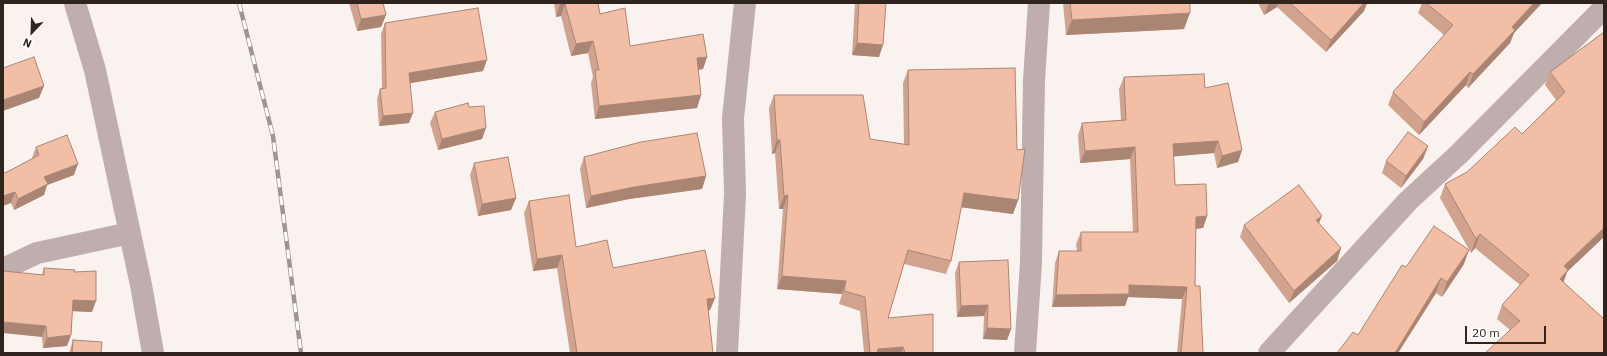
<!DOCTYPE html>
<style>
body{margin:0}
#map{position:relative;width:1607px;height:356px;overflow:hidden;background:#faf2ef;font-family:"IBM Plex Sans",sans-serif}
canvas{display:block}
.frame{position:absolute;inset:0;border:4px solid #30241e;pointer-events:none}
.north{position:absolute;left:12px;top:12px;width:40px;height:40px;-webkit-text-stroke:3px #fff;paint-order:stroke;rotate:203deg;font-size:11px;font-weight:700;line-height:16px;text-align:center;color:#30241e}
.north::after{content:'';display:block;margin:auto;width:14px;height:18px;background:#30241e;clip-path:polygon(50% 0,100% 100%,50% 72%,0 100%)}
.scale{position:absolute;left:1465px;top:326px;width:81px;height:18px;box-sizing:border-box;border:2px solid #30241e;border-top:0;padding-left:5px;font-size:12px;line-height:14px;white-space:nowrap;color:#30241e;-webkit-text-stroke:3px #fff;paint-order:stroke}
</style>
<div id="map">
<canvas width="1607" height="356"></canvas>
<div class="frame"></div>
<div class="north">N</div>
<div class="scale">20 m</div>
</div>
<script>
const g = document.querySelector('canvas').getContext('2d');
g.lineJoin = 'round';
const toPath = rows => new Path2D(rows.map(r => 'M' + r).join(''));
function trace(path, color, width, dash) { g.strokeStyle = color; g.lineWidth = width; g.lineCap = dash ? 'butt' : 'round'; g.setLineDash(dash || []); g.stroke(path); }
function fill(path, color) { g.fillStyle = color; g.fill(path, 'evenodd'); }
const minor = toPath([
 [75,3,95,70,141,285,153,353],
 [3,269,37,253,130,233],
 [727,353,735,194,733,118,745,3],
 [1025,353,1031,262,1034,80,1039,3],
 [1269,353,1408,201,1459,154,1604,8]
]);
const rail = toPath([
 [239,3,273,136,301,353]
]);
const wall = toPath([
 [349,3,383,3,386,15,381,27,357,31],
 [554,3,598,3,600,14,630,46,707,57,703,69,698,70,701,95,697,108,595,119,591,83,593,77,588,53,571,56,561,16,556,17],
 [855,3,886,3,879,57,852,55],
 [1063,3,1190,3,1184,29,1066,35],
 [1258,3,1367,3,1364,11,1326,52,1277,7,1264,15],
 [1422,3,1542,3,1514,33,1510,43,1468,88,1466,85,1419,135,1388,105,1393,92,1444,35,1418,13],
 [385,23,483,71,410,83,409,123,379,126,377,99,380,89,382,88,381,34],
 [1604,32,1567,272,1563,282,1510,330,1497,319,1502,305,1520,285,1475,248,1471,253,1440,198,1445,184,1467,172,1522,134,1556,100,1545,85,1550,72],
 [908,70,1018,200,1013,214,961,207,951,261,946,274,904,264,888,318,933,353,864,353,860,311,839,304,842,294,777,289,783,209,779,209,775,153,772,154,769,108,774,95,870,139,904,144,903,83],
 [1124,77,1205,88,1242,150,1238,162,1217,168,1214,153,1173,156,1175,185,1207,216,1203,228,1196,229,1195,286,1203,353,1177,353,1182,299,1128,297,1125,306,1052,307,1055,263,1059,251,1077,251,1076,244,1081,232,1133,232,1130,159,1080,163,1078,135,1082,123,1121,120,1119,89],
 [469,107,482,139,438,150,430,123,435,112],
 [1428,146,1423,159,1401,188,1382,173,1386,161],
 [36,147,74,175,47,185,44,195,14,210,11,203,7,172,32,159,32,158],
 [584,157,706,176,702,189,629,199,586,208,580,169],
 [474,163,516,198,511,210,478,216,470,175],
 [529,201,576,247,613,268,715,298,710,310,708,311,713,353,570,353,557,268,533,271,524,213],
 [1319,223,1341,248,1337,261,1289,303,1240,237,1244,225],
 [959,262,1011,329,1007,340,983,339,984,316,957,317,955,273],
 [1464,264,1442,297,1436,293,1398,353,1337,353,1358,335,1406,267],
 [44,268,74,272,92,312,72,311,71,335,67,346,43,348,42,337,42,275],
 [73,340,101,353,69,353]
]);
const shadedWall = toPath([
 [1269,3,1278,3,1277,7,1264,15],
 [1364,3,1367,3,1364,11,1326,52,1331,40],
 [1534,3,1542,3,1514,33,1510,43,1468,88,1473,74,1512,27],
 [560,4,565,4,561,16,556,17],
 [1190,13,1184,29,1066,35,1072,20],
 [386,15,381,27,357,31,361,19],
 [593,41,588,53,571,56,576,44],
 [857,43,883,45,879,57,852,55],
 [707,57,703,69,692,71,697,58],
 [487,60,483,71,405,84,409,73],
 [1470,72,1466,85,1419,135,1424,122],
 [44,86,39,98,3,111,3,100],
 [701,95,697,108,595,119,599,106],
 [413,113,409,123,379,126,383,116],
 [486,128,482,139,438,150,442,139],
 [777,140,780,140,775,153,772,154],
 [1218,141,1214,153,1168,157,1173,144],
 [1428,146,1423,159,1401,188,1406,176],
 [1135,147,1130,159,1080,163,1085,151],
 [1242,150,1238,162,1217,168,1222,156],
 [78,164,74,175,47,185,44,195,14,210,18,199,44,177],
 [706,176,702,189,629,199,586,208,591,196,634,187],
 [15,192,11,203,3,206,3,196],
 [964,193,1018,200,1013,214,959,207],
 [788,195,783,209,779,209,784,196],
 [516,198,511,210,478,216,482,204],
 [1207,216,1203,228,1192,229,1196,217],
 [1322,216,1317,228,1316,220],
 [1604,228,1604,237,1567,272,1563,284,1555,292,1564,266],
 [1480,234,1475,248,1471,253,1476,239],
 [1341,248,1337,261,1289,303,1294,291],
 [1469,250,1464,264,1442,297,1447,282],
 [562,255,557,268,533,271,537,259],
 [782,276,846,281,842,294,777,289],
 [1441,278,1436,293,1398,353,1395,353],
 [1129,285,1187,287,1182,299,1128,297,1125,306,1052,307,1056,295],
 [715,298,710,310,702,312,707,299],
 [73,300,96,301,92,312,69,311],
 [988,305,984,316,957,317,961,306],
 [3,322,46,326,42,337,3,333],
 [987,328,1011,329,1007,340,983,339],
 [71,335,67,346,43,348,47,338],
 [903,347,901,353,877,353,878,349]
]);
const building = toPath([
 [357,3,383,3,386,15,361,19,357,3],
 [560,3,598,3,600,14,625,8,630,46,703,34,707,57,697,58,701,95,599,106,595,70,599,70,593,41,576,44,565,4,560,4,560,3],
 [859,3,886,3,883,45,857,43,859,3],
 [1070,3,1190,3,1190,13,1072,20,1070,3],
 [1290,3,1364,3,1331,40,1290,3],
 [1426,3,1534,3,1512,27,1515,30,1473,74,1470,72,1424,122,1393,92,1453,25,1426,3],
 [478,8,487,60,409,73,413,113,383,116,380,89,386,88,385,23,478,8],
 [1604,32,1604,228,1564,266,1568,270,1560,279,1604,319,1604,353,1485,353,1520,321,1502,305,1529,275,1480,234,1476,239,1445,184,1467,172,1515,127,1522,134,1565,92,1550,72,1604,32],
 [34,57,44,86,3,100,3,68,34,57],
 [1015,68,1017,150,1025,149,1018,200,964,193,951,261,908,250,888,318,933,314,933,353,905,353,903,347,878,349,877,353,870,353,865,297,844,291,846,281,782,276,788,195,784,196,780,140,777,140,774,95,863,95,870,139,909,145,908,70,1015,68],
 [1204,74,1205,88,1228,83,1242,150,1222,156,1218,141,1173,144,1175,185,1206,184,1207,216,1196,217,1195,286,1200,286,1203,353,1181,353,1187,287,1129,285,1129,294,1056,295,1059,251,1081,251,1081,232,1138,232,1135,147,1085,151,1082,123,1126,120,1124,77,1204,74],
 [468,103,469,107,484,106,486,128,442,139,435,112,468,103],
 [1408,132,1428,146,1406,176,1386,161,1408,132],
 [697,133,706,176,634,187,591,196,584,157,641,142,697,133],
 [67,135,78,164,44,177,48,184,18,199,15,192,3,196,3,173,7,172,39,155,36,147,67,135],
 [508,157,516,198,482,204,474,163,508,157],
 [1299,185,1322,216,1316,220,1341,248,1294,291,1244,225,1299,185],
 [569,195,576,247,607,240,613,268,705,250,715,298,707,299,713,353,577,353,562,255,537,259,529,201,569,195],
 [1434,226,1469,250,1447,282,1441,278,1395,353,1337,353,1353,332,1358,335,1402,265,1406,267,1434,226],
 [1008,260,1011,329,987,328,988,305,961,306,959,262,1008,260],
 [44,268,75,270,74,272,96,271,96,301,73,300,71,335,47,338,46,326,3,322,3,271,44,275,44,268],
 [73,340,102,342,101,353,72,353,73,340]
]);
trace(minor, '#bfaead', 22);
trace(rail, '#9f9590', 4.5);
trace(rail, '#fff', 3, [9]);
fill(wall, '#d1a38f');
fill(shadedWall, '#aa8574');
fill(building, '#f3bea6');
trace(building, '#aa8574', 1);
</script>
